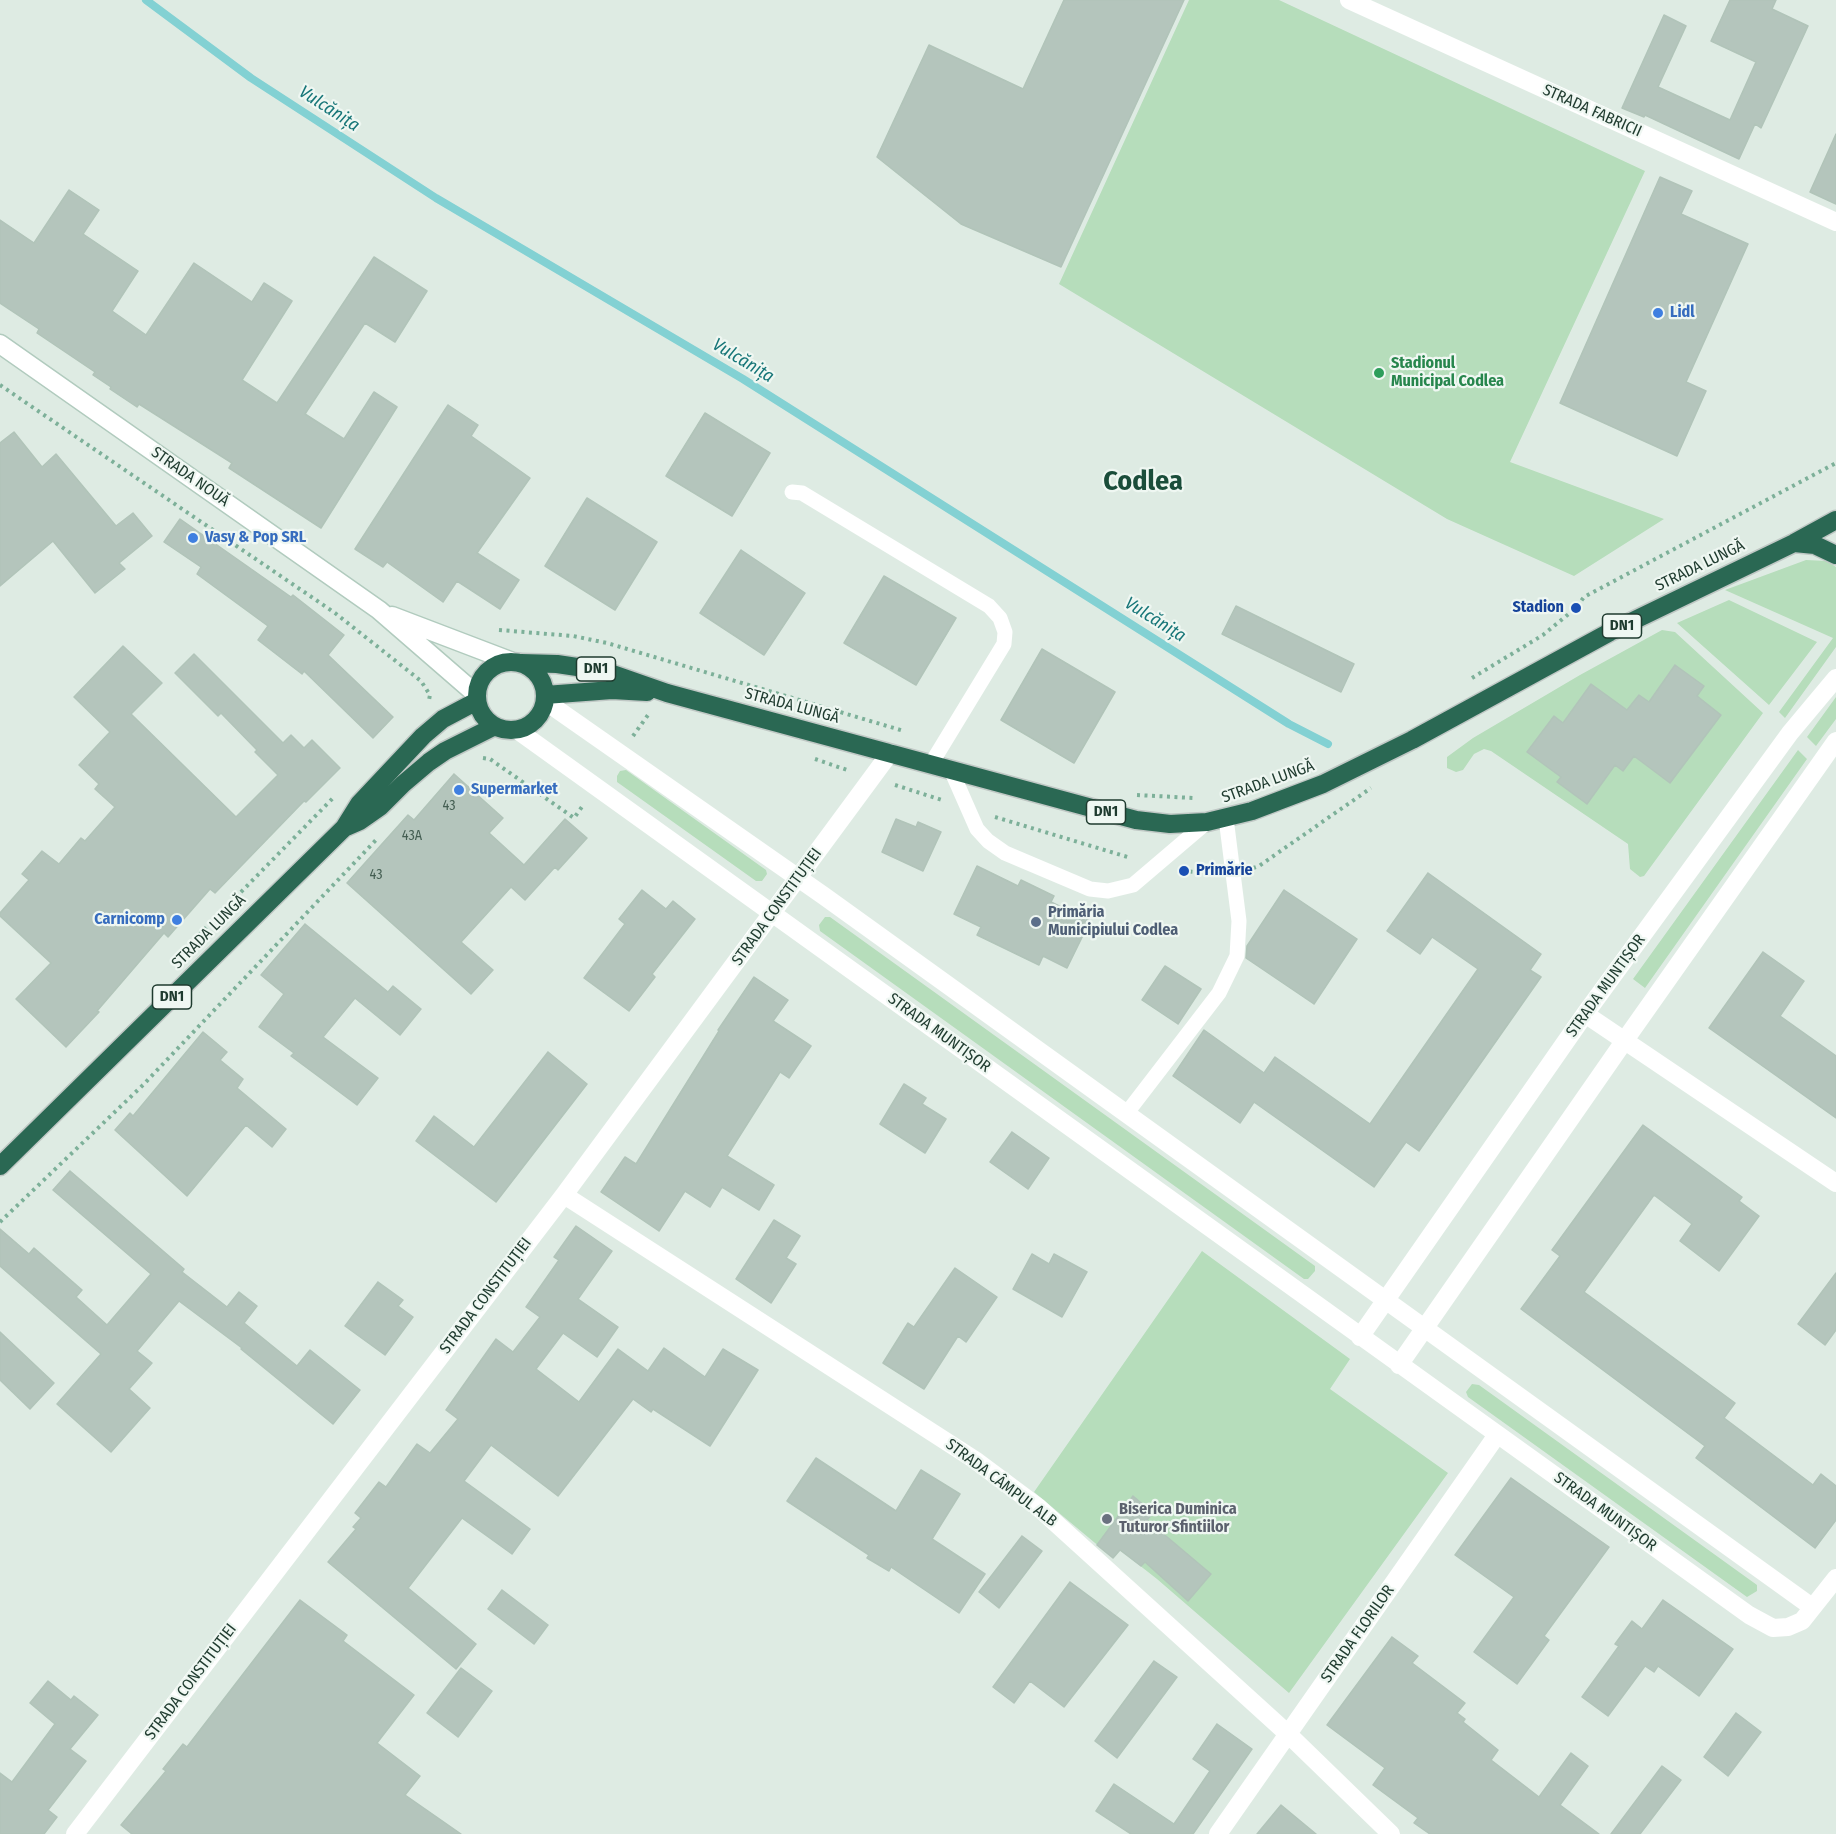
<!DOCTYPE html>
<meta charset="utf-8">
<style>
body{margin:0}
canvas{display:block;background:#deebe3}
</style>
<canvas width="1836" height="1834"></canvas>
<script>
const g = document.querySelector('canvas').getContext('2d');
g.lineJoin = 'round';
function fill(path, color) { g.fillStyle = color; g.fill(path, 'evenodd'); }
const toPath = rows => new Path2D(rows.map(r => 'M' + r).join(''));
function trace(path, color, width, dash) { g.strokeStyle = color; g.lineWidth = width; g.lineCap = dash ? 'butt' : 'round'; g.setLineDash(dash || []); g.stroke(path); }
function label(font, color, halo, rows, align = 'center') {
  g.font = font + ' "Fira Sans Condensed",sans-serif'; g.lineWidth = 4.5; g.setLineDash([]); g.textBaseline = 'middle'; g.strokeStyle = halo; g.fillStyle = color; for (const [text, x, y, turn = 0] of rows) {
    g.save(); g.translate(x, y); g.rotate((+turn || 0) * Math.PI / 180); g.textAlign = isNaN(turn) ? turn : align; if (halo) g.strokeText(text, 0, 0); g.fillText(text, 0, 0); g.restore();
  }
}
const green = toPath([
 [1189,0,1279,0,1645,171,1510,462,1664,519,1574,576,1447,519,1059,284],
 [1806,560,1827,561,1836,567,1836,647,1785,718,1779,712,1833,638,1725,590],
 [1729,600,1817,642,1769,705,1677,623],
 [1662,630,1675,632,1763,713,1644,876,1640,877,1630,869,1628,844,1491,751,1484,749,1474,754,1463,770,1456,772,1447,768,1447,757,1473,738,1580,675],
 [1836,697,1836,719,1816,746,1807,737],
 [1798,750,1807,759,1645,988,1633,979],
 [626,770,766,870,767,874,762,881,756,881,617,782,617,776,620,771],
 [825,917,830,917,1315,1266,1315,1271,1308,1279,1304,1279,820,931,819,925],
 [1202,1251,1350,1359,1330,1389,1448,1473,1289,1693,1157,1579,1120,1550,1113,1558,1034,1492],
 [1472,1384,1479,1385,1757,1585,1757,1591,1747,1597,1468,1397,1466,1392]
]);
const stream = toPath([
 [146,0,251,78,436,198,743,379,1289,724,1328,744]
]);
const building = toPath([
 [1064,0,1184,0,1061,267,961,224,877,157,929,45,1023,89,1064,0],
 [1730,0,1776,0,1772,9,1808,26,1761,128,1755,124,1739,159,1645,115,1644,117,1622,108,1664,15,1686,26,1658,87,1730,120,1756,62,1711,41,1730,0],
 [1836,134,1836,204,1810,192,1836,134],
 [1660,177,1692,191,1681,214,1748,244,1686,382,1706,391,1677,456,1560,403,1660,177],
 [69,190,99,210,83,234,138,271,112,311,146,335,194,263,252,302,264,283,292,301,242,380,277,403,374,257,427,291,395,342,365,323,305,414,344,439,374,392,397,407,321,528,229,468,232,463,139,404,137,407,110,389,111,387,93,375,95,372,37,333,39,329,0,303,0,220,34,243,69,190],
 [448,405,478,425,471,436,530,478,477,553,519,580,500,609,457,581,443,602,387,562,383,567,355,549,448,405],
 [705,413,770,453,732,516,666,476,705,413],
 [14,432,42,467,56,454,116,526,133,513,152,536,119,563,125,569,95,593,53,541,0,586,0,443,14,432],
 [587,498,657,542,615,610,545,566,587,498],
 [180,519,291,597,293,595,344,635,328,655,393,717,373,738,304,671,302,674,258,640,268,626,197,574,201,567,164,542,180,519],
 [741,550,805,593,764,655,700,613,741,550],
 [884,576,956,618,916,685,844,643,884,576],
 [1236,606,1354,664,1341,692,1222,634,1236,606],
 [123,646,162,683,131,714,236,817,278,775,255,752,257,750,221,713,218,716,175,673,194,654,283,743,291,735,304,748,312,740,340,768,306,802,304,801,215,893,210,889,168,937,164,933,97,1011,99,1012,66,1047,16,999,51,963,0,916,0,913,29,880,22,874,42,851,59,864,81,838,85,841,115,807,95,789,99,784,79,765,110,732,74,697,123,646],
 [1042,649,1115,692,1074,763,1001,720,1042,649],
 [1675,665,1704,686,1697,696,1721,715,1670,783,1634,756,1623,771,1615,765,1587,804,1557,782,1561,777,1527,752,1554,716,1563,723,1591,684,1627,710,1639,695,1649,702,1675,665],
 [454,774,503,818,489,833,524,865,565,819,587,838,558,870,555,867,525,900,511,887,461,942,493,970,471,994,347,883,408,815,414,820,454,774],
 [896,819,916,827,918,822,941,832,923,871,882,852,896,819],
 [977,866,1018,886,1021,880,1054,896,1051,902,1090,921,1067,968,1043,956,1039,965,977,935,981,927,954,914,977,866],
 [1428,873,1541,954,1530,970,1541,977,1419,1151,1406,1142,1374,1187,1254,1102,1240,1123,1173,1076,1204,1030,1264,1073,1275,1057,1370,1124,1478,969,1432,937,1420,954,1387,931,1428,873],
 [642,890,666,909,673,901,695,919,652,974,655,977,629,1011,584,978,625,924,619,919,642,890],
 [1284,890,1357,939,1314,1004,1246,958,1247,946,1284,890],
 [305,924,388,992,393,986,421,1009,400,1035,355,998,323,1037,378,1078,357,1105,291,1056,294,1053,259,1027,284,994,261,975,305,924],
 [1763,952,1804,981,1780,1016,1836,1056,1836,1118,1709,1028,1763,952],
 [1165,966,1201,989,1178,1024,1142,1000,1165,966],
 [754,977,788,1000,773,1021,811,1046,789,1078,780,1072,727,1156,774,1185,759,1210,722,1187,710,1207,685,1191,659,1231,601,1192,625,1157,636,1164,719,1031,718,1030,754,977],
 [203,1032,227,1052,220,1060,243,1079,237,1088,286,1129,272,1147,246,1125,187,1196,115,1130,130,1113,133,1116,203,1032],
 [548,1052,587,1084,496,1202,416,1141,434,1116,474,1147,548,1052],
 [904,1084,926,1098,922,1104,946,1119,925,1153,880,1124,904,1084],
 [1643,1125,1742,1197,1739,1201,1759,1216,1719,1271,1680,1241,1692,1224,1654,1195,1584,1292,1735,1403,1724,1418,1813,1485,1821,1474,1836,1486,1836,1520,1815,1548,1696,1458,1705,1446,1521,1309,1560,1256,1552,1250,1643,1125],
 [1012,1132,1049,1158,1028,1189,990,1162,1012,1132],
 [70,1171,184,1269,182,1272,227,1307,239,1292,257,1306,244,1323,297,1366,310,1350,360,1390,333,1424,241,1349,242,1348,179,1301,137,1351,152,1363,129,1389,150,1408,111,1452,57,1404,101,1354,0,1266,0,1229,29,1254,34,1248,82,1290,76,1297,107,1325,151,1274,53,1190,70,1171],
 [774,1220,800,1236,786,1258,796,1264,771,1303,736,1279,774,1220],
 [576,1226,612,1251,578,1299,618,1327,597,1357,563,1333,536,1369,579,1402,618,1349,648,1371,664,1348,705,1377,723,1349,758,1370,710,1446,653,1409,651,1412,633,1399,558,1496,491,1445,464,1481,530,1529,512,1554,462,1518,408,1588,476,1644,456,1669,328,1562,356,1529,353,1527,361,1518,355,1513,379,1482,386,1487,417,1444,430,1453,458,1419,446,1410,496,1339,513,1352,540,1317,526,1307,559,1260,554,1257,576,1226],
 [1032,1254,1049,1264,1054,1254,1087,1272,1062,1317,1013,1289,1032,1254],
 [955,1268,997,1297,966,1342,958,1336,924,1389,883,1363,908,1323,914,1327,955,1268],
 [1836,1273,1836,1330,1825,1345,1798,1324,1836,1273],
 [378,1282,403,1300,398,1306,413,1317,385,1355,345,1326,378,1282],
 [0,1332,54,1383,30,1409,0,1380,0,1332],
 [816,1458,896,1511,921,1470,960,1494,932,1539,985,1574,959,1613,891,1567,889,1571,867,1558,869,1555,787,1501,816,1458],
 [1511,1478,1609,1547,1544,1636,1549,1640,1517,1684,1474,1652,1514,1597,1455,1555,1511,1478],
 [1133,1496,1153,1513,1147,1520,1211,1574,1188,1601,1145,1562,1141,1566,1120,1550,1113,1558,1097,1545,1133,1496],
 [1022,1536,1042,1551,999,1608,979,1592,1022,1536],
 [1070,1582,1128,1625,1064,1707,1030,1681,1014,1703,993,1687,1070,1582],
 [502,1590,548,1625,534,1644,488,1609,502,1590],
 [300,1600,347,1635,343,1641,414,1695,377,1743,420,1776,405,1795,461,1834,132,1834,121,1825,166,1771,163,1769,183,1744,187,1747,300,1600],
 [1663,1600,1733,1649,1699,1696,1658,1666,1654,1672,1645,1666,1608,1716,1582,1697,1619,1646,1615,1644,1632,1621,1642,1629,1663,1600],
 [1392,1637,1418,1656,1412,1663,1465,1703,1457,1713,1465,1719,1463,1722,1498,1750,1491,1760,1539,1797,1571,1753,1588,1766,1560,1805,1599,1834,1430,1834,1414,1823,1418,1818,1373,1785,1385,1768,1327,1725,1392,1637],
 [1154,1661,1177,1677,1117,1758,1095,1741,1154,1661],
 [461,1668,492,1691,458,1737,427,1713,461,1668],
 [48,1681,71,1700,74,1696,98,1715,70,1749,86,1761,48,1810,57,1817,44,1834,0,1834,0,1773,12,1782,55,1724,30,1703,48,1681],
 [1736,1713,1761,1732,1728,1776,1704,1757,1736,1713],
 [1217,1724,1252,1749,1193,1834,1131,1834,1096,1811,1114,1784,1174,1824,1210,1771,1193,1759,1217,1724],
 [1662,1766,1681,1780,1640,1834,1611,1834,1662,1766],
 [1281,1805,1316,1834,1257,1834,1281,1805]
]);
const path = toPath([
 [0,385,335,613,421,681,430,695,429,700],
 [499,630,573,636,607,643,904,731],
 [1472,678,1543,635,1576,608,1584,597,1836,463],
 [633,736,648,715],
 [483,758,490,759,574,818,584,804],
 [815,759,850,771],
 [895,785,942,800],
 [1137,795,1193,798],
 [995,817,1131,858],
 [1253,868,1259,866,1371,788],
 [1182,871,1213,873],
 [199,935,334,797],
 [0,1222,143,1085,376,840]
]);
const lane = toPath([
 [792,492,802,493,989,606,1000,618,1005,632,1004,644,931,764],
 [951,770,977,829,988,841,1005,853,1090,889,1108,891,1133,885,1207,822],
 [1126,1114,1219,993,1237,956,1239,921,1226,818]
]);
const street = toPath([
 [1349,0,1836,222],
 [545,701,824,896,1812,1607],
 [517,730,1749,1615,1773,1628,1788,1627,1802,1621,1836,1578],
 [1585,1014,1836,1183],
 [564,1195,975,1460,1038,1507,1288,1734,1391,1834],
 [1360,1337,1585,1014,1790,733,1836,678],
 [1399,1365,1625,1040,1836,741],
 [75,1834,564,1195,890,753],
 [1218,1834,1497,1435]
]);
const secondary = toPath([
 [0,344,379,610,477,695],
 [392,616,510,661]
]);
const highway = toPath([
 [1794,543,1815,545,1836,555],
 '477 696a34 34 0 1 1 68 0a34 34 0 1 1-68 0Z',
 [521,663,557,664,604,671,667,693,1136,820,1170,824,1207,822,1252,811,1323,784,1412,740,1610,632,1794,543,1836,520],
 [545,695,612,690,647,692],
 [344,828,360,821,380,807,403,784,429,762,445,751,495,726],
 [0,1166,344,828,359,804,423,736,443,719,477,701]
]);
const markers = [
 [1658,313,6,"#3f7fe0"],
 [1379,373,6,"#2e9e5b"],
 [193,538,6,"#3f7fe0"],
 [1576,608,6,"#1a4fb4"],
 [459,790,6,"#3f7fe0"],
 [1184,871,6,"#1a4fb4"],
 [177,920,6,"#3f7fe0"],
 [1036,922,6,"#5c6f8a"],
 [1107,1519,6,"#6b7280"]
];
const numberNames = [
 ["43",449,806],
 ["43A",412,836],
 ["43",376,875]
];
const shields = [
 [1622,626,39],
 [596,669,39],
 [1106,812,39],
 [172,997,39]
];
const shieldNames = [
 ["DN1",1622,626],
 ["DN1",596,669],
 ["DN1",1106,812],
 ["DN1",172,997]
];
const streetNames = [
 ["STRADA FABRICII",1592,111,24],
 ["STRADA NOUĂ",190,477,35],
 ["STRADA LUNGĂ",1700,566,-26],
 ["STRADA LUNGĂ",792,706,15],
 ["STRADA LUNGĂ",1268,782,-20],
 ["STRADA CONSTITUȚIEI",777,907,-54],
 ["STRADA LUNGĂ",209,932,-45],
 ["STRADA MUNTIȘOR",1606,986,-54],
 ["STRADA MUNTIȘOR",939,1033,36],
 ["STRADA CONSTITUȚIEI",486,1296,-53],
 ["STRADA CÂMPUL ALB",1001,1483,37],
 ["STRADA MUNTIȘOR",1605,1512,36],
 ["STRADA FLORILOR",1358,1634,-55],
 ["STRADA CONSTITUȚIEI",191,1682,-53]
];
const shopNames = [
 ["Lidl",1670,313],
 ["Vasy & Pop SRL",205,538],
 ["Supermarket",471,790],
 ["Carnicomp",165,920,"right"]
];
const leisureNames = [
 ["Stadionul",1391,364],
 ["Municipal Codlea",1391,382]
];
const transitNames = [
 ["Stadion",1564,608],
 ["Primărie",1196,871,"left"]
];
const serviceNames = [
 ["Primăria",1048,913],
 ["Municipiului Codlea",1048,931]
];
const worshipNames = [
 ["Biserica Duminica",1119,1510],
 ["Tuturor Sfintiilor",1119,1528]
];
const waterNames = [
 ["Vulcănița",329,109,33],
 ["Vulcănița",743,361,31],
 ["Vulcănița",1155,620,32]
];
const townNames = [
 ["Codlea",1143,482]
];
fill(green, '#b6ddbb');
trace(stream, '#83d1d3', 8);
fill(building, '#b4c5bc');
trace(building, '#b1c4b9', 1.5);
trace(secondary, '#b1cbbe', 21);
trace(highway, '#c0c8c5', 21);
trace(path, '#7db099', 4, [3, 4.5]);
trace(lane, '#fff', 15);
trace(street, '#fff', 18);
trace(secondary, '#fff', 18);
trace(highway, '#2a6853', 18);
for (const [x, y, r, color] of markers) { const dot = new Path2D(); dot.arc(x, y, r, 0, 2 * Math.PI); g.fillStyle = color; g.fill(dot); trace(dot, '#eff7f2', 2); }
label('14px', '#445e52', null, numberNames);
for (const [x, y, w] of shields) { const box = new Path2D(); box.roundRect(x - w / 2, y - 12, w, 24, 4.5); g.fillStyle = '#eff7f2'; g.fill(box); trace(box, '#1f3b2f', 1.5); }
label('bold 15px', '#1f3b2f', null, shieldNames);
label('16px', '#1f3b2f', '#eff7f2', streetNames);
label('bold 16px', '#366cbe', '#eff7f2', shopNames, 'left');
label('bold 16px', '#27864d', '#eff7f2', leisureNames, 'left');
label('bold 16px', '#164399', '#eff7f2', transitNames, 'right');
label('bold 16px', '#4e5e75', '#eff7f2', serviceNames, 'left');
label('bold 16px', '#5b616d', '#eff7f2', worshipNames, 'left');
label('italic 18px', '#177678', '#eff7f2', waterNames);
label('bold 28px', '#1a4d3a', '#eff7f2', townNames);
</script>
